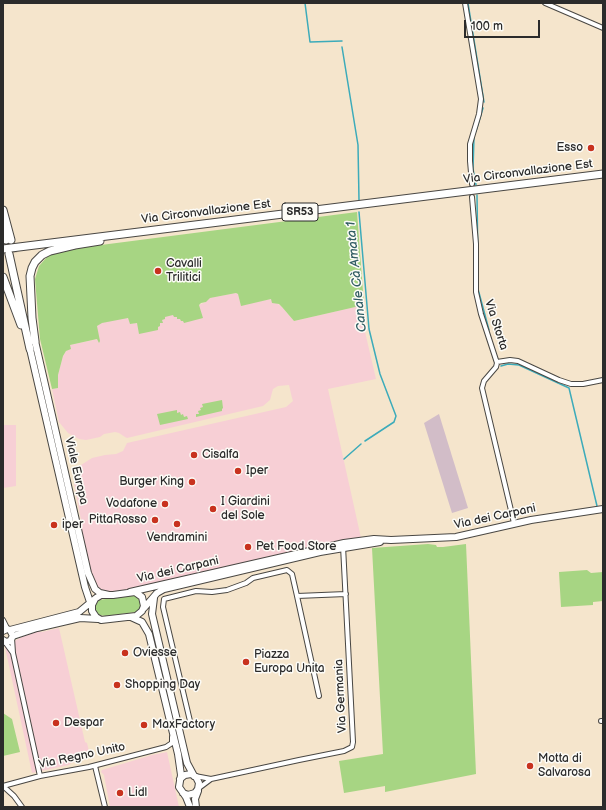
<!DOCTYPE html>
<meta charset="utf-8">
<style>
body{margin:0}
#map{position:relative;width:606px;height:810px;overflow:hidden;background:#f5e5cc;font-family:"Balsamiq Sans",sans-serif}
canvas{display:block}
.frame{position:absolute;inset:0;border:4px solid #2b2b2b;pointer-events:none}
.scale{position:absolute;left:464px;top:20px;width:76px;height:18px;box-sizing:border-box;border:2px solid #2b2b2b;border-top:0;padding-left:5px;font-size:12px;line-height:14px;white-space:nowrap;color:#2b2b2b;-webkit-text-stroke:3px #fdfcf7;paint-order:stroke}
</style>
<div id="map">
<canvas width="606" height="810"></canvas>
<div class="frame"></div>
<div class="scale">100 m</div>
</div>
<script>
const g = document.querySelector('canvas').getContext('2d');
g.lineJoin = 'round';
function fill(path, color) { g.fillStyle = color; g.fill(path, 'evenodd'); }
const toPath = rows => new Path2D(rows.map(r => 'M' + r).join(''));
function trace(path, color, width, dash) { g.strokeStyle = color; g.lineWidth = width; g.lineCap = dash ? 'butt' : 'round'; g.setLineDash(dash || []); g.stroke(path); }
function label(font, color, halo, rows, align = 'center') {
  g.font = font + ' "Balsamiq Sans",sans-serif'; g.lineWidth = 3; g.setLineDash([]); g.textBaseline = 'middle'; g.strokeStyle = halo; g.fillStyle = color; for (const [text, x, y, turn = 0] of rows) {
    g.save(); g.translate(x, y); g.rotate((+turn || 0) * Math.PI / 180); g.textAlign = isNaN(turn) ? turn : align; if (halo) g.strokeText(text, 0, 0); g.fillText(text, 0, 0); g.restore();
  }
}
const built = toPath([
 [236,293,238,294,241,305,271,299,282,307,294,321,359,306,376,379,328,389,361,538,310,547,281,555,119,592,109,593,103,591,96,585,89,568,81,533,81,520,74,483,76,472,81,465,92,458,105,455,116,454,123,451,127,443,286,407,293,401,292,398,289,385,278,386,273,389,270,400,263,406,127,438,125,437,119,433,115,432,104,434,100,437,86,440,79,439,68,433,59,422,52,389,58,388,58,375,63,356,70,345,98,339,98,342,97,326,101,323,126,317,129,320,131,324,180,313,206,302,209,298],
 [3,425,16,425,16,486,3,488],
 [59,628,85,742,87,743,90,755,87,759,71,763,69,765,32,773,5,647,28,633,38,631,42,632],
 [167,752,179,807,110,807,104,775,101,772,102,770,152,755]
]);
const industrial = toPath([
 [439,414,468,508,452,513,424,423]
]);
const green = toPath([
 [357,212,364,305,294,321,282,307,279,304,272,303,271,299,241,306,238,294,236,293,210,298,206,302,201,303,199,305,203,318,184,323,183,321,181,321,180,319,177,319,177,317,174,317,173,315,165,317,165,319,162,320,163,323,160,323,160,326,158,327,158,330,139,334,137,323,130,324,128,318,102,323,97,326,100,341,99,343,97,339,70,345,71,349,66,351,63,356,58,375,58,388,52,389,40,339,35,279,39,266,47,257,54,253,70,249],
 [222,400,223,408,222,409,222,411,196,417,196,414,199,414,198,411,201,410,200,408,203,407,202,404],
 [177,410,177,413,180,412,181,415,183,414,184,417,187,416,188,419,160,425,157,414],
 [428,544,436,545,437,547,443,547,466,544,476,774,385,792,385,786,344,793,339,761,383,754,372,548],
 [587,570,591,573,603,572,603,601,593,602,593,605,561,607,559,572],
 [133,595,139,598,141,605,139,610,136,612,106,616,99,615,96,612,95,606,99,600],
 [3,713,12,719,20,752,3,756]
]);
const stream = toPath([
 [305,3,310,42,342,41],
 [468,3,484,102],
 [342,47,358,145,359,200],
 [476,131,483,108],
 [474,137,473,169,476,185],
 [477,195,478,270],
 [359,212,369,329,380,374,396,416,394,422,365,441],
 [478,289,489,330],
 [501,366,508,364,519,365,569,388,597,506],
 [344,459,361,444]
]);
const primaryTunnel = toPath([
 [11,240,14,253]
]);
const street = toPath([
 [465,3,481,99,479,114,470,144,470,161,472,184],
 [545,3,603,28],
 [472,197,476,244,476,292,481,314,497,363,496,367,484,381,482,388,514,523],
 [497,362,510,360,518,361,559,380,571,384,583,384,603,380],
 [3,620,8,630],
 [12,638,13,653,40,776],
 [5,642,13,653],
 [319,696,297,596,346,594],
 [190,721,163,607,164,599,196,591,212,592,227,590,246,583,253,578,287,570,292,574,297,596],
 [601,721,603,721],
 [95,766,105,807],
 [195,776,211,779],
 [3,786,40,776,89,767,166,747,172,743,172,737],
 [3,786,14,796,22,807],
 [199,788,211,779,299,760,344,751,352,747,353,742,343,546]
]);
const secondary = toPath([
 [35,341,88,573,95,589,100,593,109,595],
 [30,349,85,587,92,608],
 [130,592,344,543,374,539,391,540,456,537,531,520,603,509],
 [154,598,152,614,187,763,194,776],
 [144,608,157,593,164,589,320,552,380,542],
 [131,617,142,622,149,634,178,754,181,775,179,787,186,797,190,807],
 [10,630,79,612,96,598,101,595,113,595,135,592,142,597,144,606,142,611,136,616,101,620,96,617,92,611,92,605,95,599],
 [3,631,7,629,10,630,13,636,10,641,6,642,3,640],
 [13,636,37,628,80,618,98,619],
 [180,779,185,775,191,774,196,777,199,783,198,789,195,793,188,795,183,793],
 [196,807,195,799,198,791]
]);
const primary = toPath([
 [3,210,11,240],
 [3,229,6,240],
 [3,249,603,174],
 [9,254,30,349],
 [3,277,21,325],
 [35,341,32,318,30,276,32,268,35,262,42,255,50,251,75,245,100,241]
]);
const markers = [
 [591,148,4,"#c8321e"],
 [158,271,4,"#c8321e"],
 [194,455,4,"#c8321e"],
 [238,471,4,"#c8321e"],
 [192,482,4,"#c8321e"],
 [165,504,4,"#c8321e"],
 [213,509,4,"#c8321e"],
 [155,520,4,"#c8321e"],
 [177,524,4,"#c8321e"],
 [54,525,4,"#c8321e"],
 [248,547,4,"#c8321e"],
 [125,653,4,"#c8321e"],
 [246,662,4,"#c8321e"],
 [117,685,4,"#c8321e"],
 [56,723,4,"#c8321e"],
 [144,725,4,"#c8321e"],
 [530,766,4,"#c8321e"],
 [120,793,4,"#c8321e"]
];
const shields = [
 [300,212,36]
];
const shieldNames = [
 ["SR53",300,212]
];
const poiNames = [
 ["Esso",583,148,"right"],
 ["Cavalli",166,264],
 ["Trilitici",166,278],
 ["Cisalfa",202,455],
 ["Iper",246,471],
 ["Burger King",184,482,"right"],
 ["I Giardini",221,502],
 ["del Sole",221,516],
 ["Vodafone",157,504,"right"],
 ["PittaRosso",147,520,"right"],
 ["iper",62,525],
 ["Vendramini",177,538,"center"],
 ["Pet Food Store",256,547],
 ["Oviesse",133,653],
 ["Piazza",254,655],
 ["Europa Unita",254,669],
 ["Shopping Day",125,685],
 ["Despar",64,723],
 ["MaxFactory",152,725],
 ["Motta di",538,759],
 ["Salvarosa",538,773],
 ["Lidl",128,793]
];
const streetNames = [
 ["Via Circonvallazione Est",528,172,-7],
 ["Via Circonvallazione Est",206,212,-7],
 ["Via Storta",496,325,72],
 ["Viale Europa",76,471,77],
 ["Via dei Carpani",495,517,-12],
 ["Via dei Carpani",178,570,-13],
 ["Via Germania",341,696,-93],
 ["Via Regno Unito",82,756,-12]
];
const waterNames = [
 ["Canale Cà Amata 1",357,277,-96]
];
fill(built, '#f7cfd5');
fill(industrial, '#d2bdc8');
fill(green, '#a7d583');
trace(stream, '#3cabba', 1.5);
trace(primaryTunnel, '#cdc0ac', 7, [7, 3.5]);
trace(street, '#494743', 6);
trace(secondary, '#494743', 8);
trace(primary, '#494743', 9);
trace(street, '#fff', 4);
trace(secondary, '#fff', 6);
trace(primary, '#fff', 7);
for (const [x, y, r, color] of markers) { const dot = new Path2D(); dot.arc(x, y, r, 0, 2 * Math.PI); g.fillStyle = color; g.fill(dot); trace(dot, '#fdfcf7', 1.5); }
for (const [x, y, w] of shields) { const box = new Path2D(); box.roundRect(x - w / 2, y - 9, w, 18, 3); g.fillStyle = '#fdfcf7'; g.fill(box); trace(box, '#2b2b2b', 1); }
label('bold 11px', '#2b2b2b', null, shieldNames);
label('12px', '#2b2b2b', '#fdfcf7', poiNames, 'left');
label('12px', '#2b2b2b', '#fdfcf7', streetNames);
label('italic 13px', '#325e64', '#fdfcf7', waterNames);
</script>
